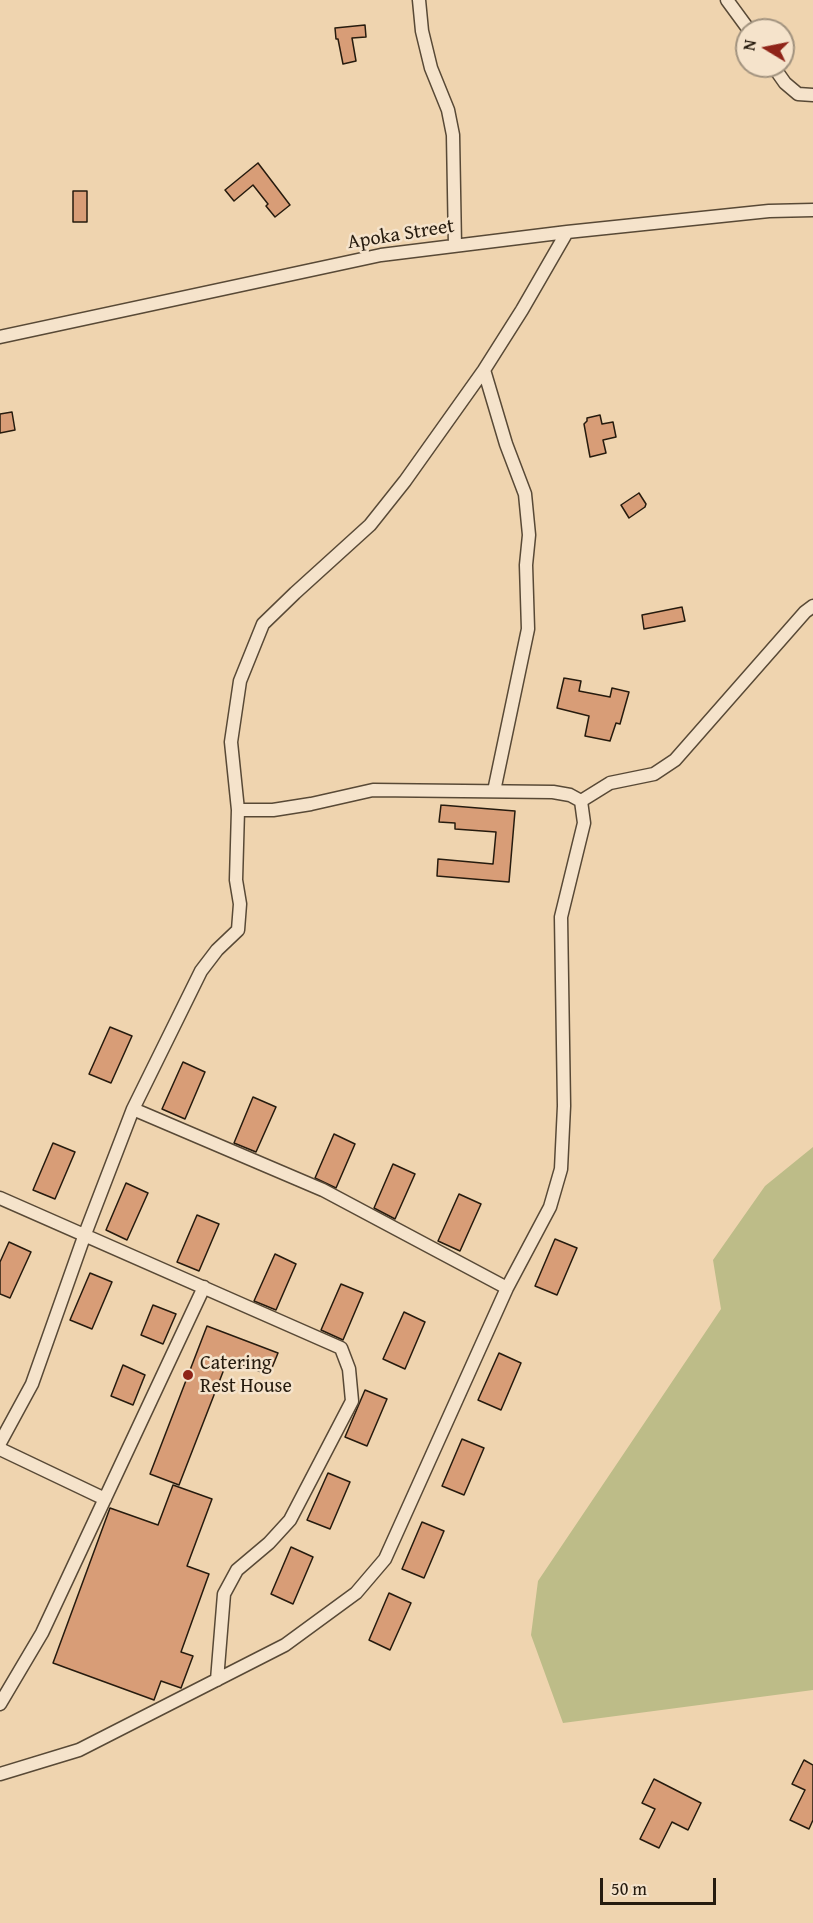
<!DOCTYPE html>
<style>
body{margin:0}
#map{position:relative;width:813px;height:1923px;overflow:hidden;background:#efd4af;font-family:"Gentium Book Plus",serif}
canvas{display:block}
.north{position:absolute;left:735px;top:18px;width:60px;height:60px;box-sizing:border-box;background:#f5e3cb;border:2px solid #a2937f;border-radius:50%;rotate:280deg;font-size:16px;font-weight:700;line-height:24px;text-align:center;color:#261b0e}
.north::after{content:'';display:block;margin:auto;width:21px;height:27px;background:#8f2418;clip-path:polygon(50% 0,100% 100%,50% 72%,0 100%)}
.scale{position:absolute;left:600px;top:1878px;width:116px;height:27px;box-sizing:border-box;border:3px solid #261b0e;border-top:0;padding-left:8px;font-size:18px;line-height:21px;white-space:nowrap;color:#261b0e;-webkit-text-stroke:4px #f5e3cb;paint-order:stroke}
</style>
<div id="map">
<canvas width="813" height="1923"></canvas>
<div class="north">N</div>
<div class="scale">50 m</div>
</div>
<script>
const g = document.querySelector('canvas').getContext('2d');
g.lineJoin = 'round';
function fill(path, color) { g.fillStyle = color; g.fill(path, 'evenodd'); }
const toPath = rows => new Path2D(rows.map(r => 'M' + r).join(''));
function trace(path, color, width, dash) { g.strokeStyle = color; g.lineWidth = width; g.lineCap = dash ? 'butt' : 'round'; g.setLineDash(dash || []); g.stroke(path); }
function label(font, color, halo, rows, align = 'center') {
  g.font = font + ' "Gentium Book Plus",serif'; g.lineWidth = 5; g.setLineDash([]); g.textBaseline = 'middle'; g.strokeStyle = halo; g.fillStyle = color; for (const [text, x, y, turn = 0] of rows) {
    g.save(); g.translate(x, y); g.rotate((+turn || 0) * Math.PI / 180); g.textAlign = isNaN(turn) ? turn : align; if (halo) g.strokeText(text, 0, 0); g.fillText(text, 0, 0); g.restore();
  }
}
const green = toPath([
 [813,1147,813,1690,563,1723,531,1635,538,1581,721,1309,713,1260,765,1186]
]);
const building = toPath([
 [365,25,366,37,352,38,356,61,343,64,338,39,336,39,335,28,365,25],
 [258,163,290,205,275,217,266,206,268,204,253,185,234,201,225,190,258,163],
 [73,191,87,191,87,222,73,222,73,191],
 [12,412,15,430,0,433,0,414,12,412],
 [600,415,602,424,613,422,616,437,603,440,606,453,590,457,584,424,587,421,587,418,600,415],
 [639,493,646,504,645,507,629,518,621,505,639,493],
 [682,607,685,621,644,629,642,615,682,607],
 [564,678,581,681,579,691,610,697,612,688,629,692,620,724,616,723,610,741,585,736,589,716,557,708,564,678],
 [441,805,515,811,509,882,437,876,438,859,493,864,496,832,455,829,455,823,439,822,441,805],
 [110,1027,132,1036,111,1083,89,1074,110,1027],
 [183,1062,205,1072,185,1119,162,1109,183,1062],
 [253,1097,276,1107,256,1152,234,1143,253,1097],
 [334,1134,355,1144,336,1188,315,1178,334,1134],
 [53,1143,75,1152,55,1199,33,1190,53,1143],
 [393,1164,415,1174,395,1219,374,1208,393,1164],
 [126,1183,148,1193,127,1240,106,1230,126,1183],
 [459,1194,481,1204,460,1251,438,1241,459,1194],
 [197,1215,219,1224,199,1271,177,1262,197,1215],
 [555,1239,577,1248,557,1295,535,1286,555,1239],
 [9,1242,31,1252,10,1298,0,1294,0,1262,9,1242],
 [275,1254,296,1264,276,1310,254,1301,275,1254],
 [90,1273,112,1282,92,1329,70,1320,90,1273],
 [341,1284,363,1293,343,1340,321,1330,341,1284],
 [153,1305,176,1314,163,1344,141,1335,153,1305],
 [404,1312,425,1322,405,1369,383,1359,404,1312],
 [207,1326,278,1353,269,1375,228,1359,179,1485,150,1474,207,1326],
 [499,1353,521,1363,501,1410,478,1400,499,1353],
 [123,1365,145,1375,133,1405,111,1396,123,1365],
 [365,1390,387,1399,367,1446,345,1437,365,1390],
 [462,1439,484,1448,464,1495,442,1486,462,1439],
 [328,1473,350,1482,330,1529,307,1520,328,1473],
 [173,1485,212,1499,187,1566,209,1574,181,1652,193,1656,181,1688,161,1681,154,1700,53,1663,110,1508,158,1525,173,1485],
 [422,1522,444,1531,424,1578,402,1569,422,1522],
 [291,1547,313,1557,293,1604,271,1594,291,1547],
 [389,1593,411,1603,390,1650,369,1640,389,1593],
 [804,1760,813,1765,813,1820,809,1829,790,1820,805,1790,792,1784,804,1760],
 [654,1779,701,1803,688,1830,672,1822,659,1848,640,1839,655,1809,642,1803,654,1779]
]);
const minor = toPath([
 [419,0,422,31,431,68,448,110,453,135,455,246],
 [727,0,749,30],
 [773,66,785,83,798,94,813,95],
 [0,337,381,255,567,232,769,211,813,210],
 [484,370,506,444,525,494,529,535,526,565,528,629,494,791],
 [581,801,610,783,654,774,675,760,805,612,813,606],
 [238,810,273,810,311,804,373,790,553,792,570,795,581,801],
 [133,1109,323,1190,507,1288],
 [0,1198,341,1348,349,1369,352,1401,290,1520,269,1543,237,1570,224,1594,217,1680],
 [0,1443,32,1384,85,1234,133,1109,201,971,217,950,238,930,240,904,236,880,238,810,231,742,240,681,263,624,295,593,370,525,405,481,484,370,522,310,567,232],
 [0,1449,105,1499],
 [0,1704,42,1633,204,1287],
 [0,1774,79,1750,285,1645,356,1593,385,1559,507,1288,550,1207,561,1169,564,1106,561,917,584,823,581,801]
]);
const markers = [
 [188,1375,6,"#8f2418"]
];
const streetNames = [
 ["Apoka Street",401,235,-9]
];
const poiNames = [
 ["Catering",200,1364],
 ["Rest House",200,1387]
];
fill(green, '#bdbc88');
fill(building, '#d89d77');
trace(building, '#261b0e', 1.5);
trace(minor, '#584936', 15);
trace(minor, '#f5e3cb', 12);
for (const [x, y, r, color] of markers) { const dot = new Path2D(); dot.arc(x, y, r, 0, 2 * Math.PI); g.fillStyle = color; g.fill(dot); trace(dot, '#f5e3cb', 2); }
label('20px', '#261b0e', '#f5e3cb', streetNames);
label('20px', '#261b0e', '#f5e3cb', poiNames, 'left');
</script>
